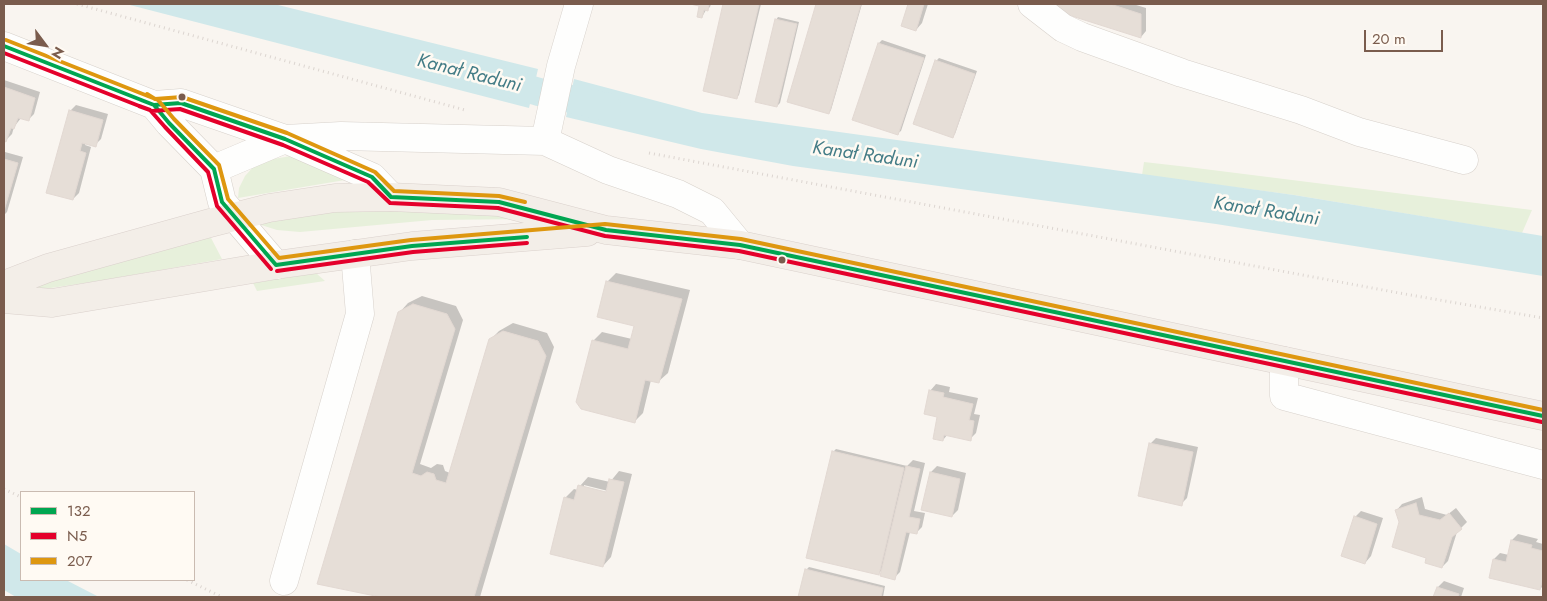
<!DOCTYPE html>
<meta charset="utf-8">
<style>
body{margin:0}
#map{position:relative;width:1547px;height:601px;overflow:hidden;background:#f9f5f0;font-family:Jost,sans-serif}
canvas{display:block}
.frame{position:absolute;inset:0;border:5px solid #7a5c4d;pointer-events:none}
.legend{position:absolute;left:20px;top:491px;width:175px;height:90px;box-sizing:border-box;background:#fffaf3;border:1px solid #cabbb1;margin:0;padding:6px 9px;list-style:none;font-size:15px;color:#7a5c4d}
.legend li{display:flex;align-items:center;gap:10px;height:25px}
.legend b{width:25px;border:1px solid #cabbb1}
.north{position:absolute;left:20px;top:20px;width:50px;height:50px;-webkit-text-stroke:4px #fffaf3;paint-order:stroke;rotate:121deg;font-size:14px;font-weight:700;line-height:20px;text-align:center;color:#7a5c4d}
.north::after{content:'';display:block;margin:auto;width:18px;height:22px;background:#7a5c4d;clip-path:polygon(50% 0,100% 100%,50% 72%,0 100%)}
.scale{position:absolute;left:1364px;top:30px;width:79px;height:22px;box-sizing:border-box;border:2px solid #7a5c4d;border-top:0;padding-left:6px;font-size:15px;line-height:18px;white-space:nowrap;color:#7a5c4d;-webkit-text-stroke:4px #fffaf3;paint-order:stroke}
</style>
<div id="map">
<canvas width="1547" height="601"></canvas>
<div class="frame"></div>
<ul class="legend">
<li><b style="height:6px;background:#00a651"></b>132</li>
<li><b style="height:6px;background:#e4002b"></b>N5</li>
<li><b style="height:6px;background:#de970f"></b>207</li>
</ul>
<div class="north">N</div>
<div class="scale">20 m</div>
</div>
<script>
const g = document.querySelector('canvas').getContext('2d');
g.lineJoin = 'round';
function fill(path, color) { g.fillStyle = color; g.fill(path, 'evenodd'); }
const toPath = rows => new Path2D(rows.map(r => 'M' + r).join(''));
function trace(path, color, width, dash) { g.strokeStyle = color; g.lineWidth = width; g.lineCap = dash ? 'butt' : 'round'; g.setLineDash(dash || []); g.stroke(path); }
function label(font, color, halo, rows, align = 'center') {
  g.font = font + ' Jost,sans-serif'; g.lineWidth = 5; g.setLineDash([]); g.textBaseline = 'middle'; g.strokeStyle = halo; g.fillStyle = color; for (const [text, x, y, turn = 0] of rows) {
    g.save(); g.translate(x, y); g.rotate((+turn || 0) * Math.PI / 180); g.textAlign = isNaN(turn) ? turn : align; if (halo) g.strokeText(text, 0, 0); g.fillText(text, 0, 0); g.restore();
  }
}
const green = toPath([
 [291,156,345,180,238,198,239,188,245,176,255,165,273,159],
 [1144,162,1188,167,1532,210,1522,233,1294,195,1142,175],
 [408,207,534,219,432,220,300,232,277,230,258,224,322,213],
 [210,236,222,259,105,280,10,294,10,290],
 [316,273,325,281,257,291,253,283]
]);
const water = toPath([
 [126,4,274,4,538,69,529,108],
 [574,79,702,113,1294,195,1543,236,1543,276,1216,224,793,166,701,149,566,117],
 [4,544,21,554,21,580,66,580,99,597,16,597,4,590]
]);
const shadow = toPath([
 [696,4,711,4,710,7,706,10,702,17,701,5],
 [725,4,761,4,739,95,736,98,704,90],
 [817,4,862,4,831,110,829,113,789,101],
 [909,4,928,4,922,23,916,30,902,26],
 [1059,4,1133,4,1146,8,1146,31,1141,37,1057,10],
 [778,17,799,22,780,103,777,106,776,20],
 [882,40,926,55,901,131,898,133,854,119,879,43],
 [939,58,977,71,955,134,952,137,936,61],
 [4,80,40,92,34,114,28,120,21,118,14,127,12,134,6,140,4,140],
 [76,105,108,114,101,139,95,145,86,143,85,145,91,147,79,193,73,199,70,111],
 [5,152,23,157,7,212,4,215],
 [616,273,690,290,668,373,659,381,651,380,643,413,634,422,593,341,602,332,632,339,635,325,607,282],
 [422,296,456,306,463,320,420,464,431,468,437,464,443,465,445,471,450,473,490,340,499,331,513,323,547,333,554,347,480,597,386,597,318,583,399,313,408,303],
 [936,384,950,387,949,392,978,398,974,414,980,415,976,433,970,439,948,434,943,440,938,416,930,391],
 [1156,438,1198,447,1187,498,1181,504,1150,444],
 [836,449,907,466,913,460,925,463,914,511,925,513,922,527,916,533,910,532,900,572,894,578,883,569,878,574,833,452],
 [937,466,966,473,958,510,952,516,931,472],
 [619,471,632,474,611,557,603,566,565,498,574,489,578,490,580,486,588,477,610,482],
 [584,485,612,492,612,495,584,488],
 [1422,497,1425,509,1447,515,1456,508,1467,522,1457,532,1448,561,1442,567,1428,557,1400,522,1396,511,1402,504],
 [1361,511,1383,518,1371,556,1365,563,1355,517],
 [1518,534,1538,539,1536,542,1543,544,1543,586,1540,589,1494,559,1500,553,1509,555,1512,540],
 [809,567,885,586,883,597,799,597,806,570],
 [1444,581,1464,588,1461,597,1435,597,1438,587]
]);
const canal = toPath([
 [498,80,539,92,607,107]
]);
const building = toPath([
 [690,4,709,4,708,11,704,10,702,18,697,17,699,6,690,4],
 [723,4,759,4,737,99,703,91,723,4],
 [816,4,861,4,829,114,787,102,816,4],
 [908,4,924,4,916,31,901,26,908,4],
 [1058,4,1110,4,1141,14,1141,38,1056,11,1058,4],
 [775,19,797,24,777,107,755,102,775,19],
 [878,43,924,58,898,135,852,120,878,43],
 [935,60,975,74,953,138,913,124,935,60],
 [4,87,35,98,29,121,18,118,14,129,11,128,6,142,4,141,4,87],
 [69,110,103,120,96,147,82,143,80,151,86,153,73,200,46,193,69,110],
 [4,159,18,163,4,211,4,159],
 [606,281,682,299,659,383,645,380,635,423,581,409,576,402,592,340,628,349,634,326,597,317,606,281],
 [413,304,447,314,455,329,412,473,421,476,427,472,434,474,436,480,446,483,489,339,503,331,538,341,546,356,474,597,380,597,317,584,398,312,413,304],
 [929,390,944,393,943,397,973,404,969,420,974,421,971,441,944,435,943,441,933,439,937,417,924,414,929,390],
 [1149,443,1193,452,1182,506,1138,496,1149,443],
 [832,451,904,468,879,575,806,558,832,451],
 [906,466,920,469,909,517,920,519,917,534,906,532,895,580,880,576,906,466],
 [930,472,960,479,952,517,921,510,930,472],
 [609,479,624,482,603,567,550,554,564,497,574,500,578,485,606,492,609,479],
 [1416,503,1419,515,1440,520,1449,513,1462,529,1452,537,1442,568,1425,563,1426,558,1392,547,1399,522,1395,510,1416,503],
 [1354,516,1377,524,1365,564,1341,556,1354,516],
 [1511,540,1532,545,1531,548,1543,551,1543,578,1540,590,1489,578,1493,559,1506,562,1511,540],
 [805,569,883,588,881,597,798,597,805,569],
 [1437,587,1459,594,1458,597,1433,597,1437,587]
]);
const path = toPath([
 [77,4,465,110],
 [649,153,1399,293,1543,318],
 [4,489,21,497],
 [187,580,222,597]
]);
const minor = toPath([
 [1032,4,1063,28,1082,37,1182,73,1301,110,1359,132,1464,160],
 [4,46,154,105,181,103,285,139,372,177,391,197],
 [154,105,169,123,214,169,222,202,276,265],
 [545,141,561,66,579,4],
 [214,169,285,139,341,136,545,141,608,170,678,194,712,211,740,245],
 [1284,361,1284,396,1543,465],
 [284,581,360,314,355,254]
]);
const major = toPath([
 [4,285,48,268,210,223,269,208,335,198,391,197,499,202,606,230,740,245,1543,416],
 [4,299,52,303,276,265,355,254,412,246,587,232]
]);
const bus1 = toPath([
 [4,46,154,105,181,103,285,139,372,177,391,197,499,202,606,230,740,245,1543,416],
 [141,100,154,105,169,123,214,169,222,202,276,265],
 [276,265,412,246,527,237]
]);
const bus2 = toPath([
 [4,53,152,111,180,109,283,145,368,182,390,203,498,208,605,236,739,251,1542,422],
 [139,106,150,110,165,127,208,172,217,206,271,269],
 [277,271,413,252,527,243]
]);
const bus3 = toPath([
 [6,40,158,100,174,119,219,165,228,199,279,258,411,240,605,224,741,239,1543,410],
 [147,94,155,99,182,97,287,133,375,172,394,191,499,196,525,202]
]);
const markers = [
 [182,97,4.5,"#7a5c4d"],
 [782,260,4.5,"#7a5c4d"]
];
const waterNames = [
 ["Kanał Raduni",469,74,14],
 ["Kanał Raduni",865,156,8],
 ["Kanał Raduni",1266,212,9]
];
fill(green, '#e7f0db');
fill(water, '#d0e8ea');
fill(shadow, '#0003');
trace(canal, '#d0e8ea', 28);
fill(building, '#e6ded7');
trace(building, '#e2d8d2', 1);
trace(minor, '#d7d1cb', 29);
trace(major, '#dad1cc', 29);
trace(path, '#dcd5d0', 3, [1, 4]);
trace(minor, '#fefefd', 28);
trace(major, '#f3eee8', 28);
trace(bus1, '#00a651', 4);
trace(bus2, '#e4002b', 4);
trace(bus3, '#de970f', 4);
for (const [x, y, r, color] of markers) { const dot = new Path2D(); dot.arc(x, y, r, 0, 2 * Math.PI); g.fillStyle = color; g.fill(dot); trace(dot, '#fffaf3', 2); }
label('italic 19px', '#437c86', '#fffaf3', waterNames);
</script>
